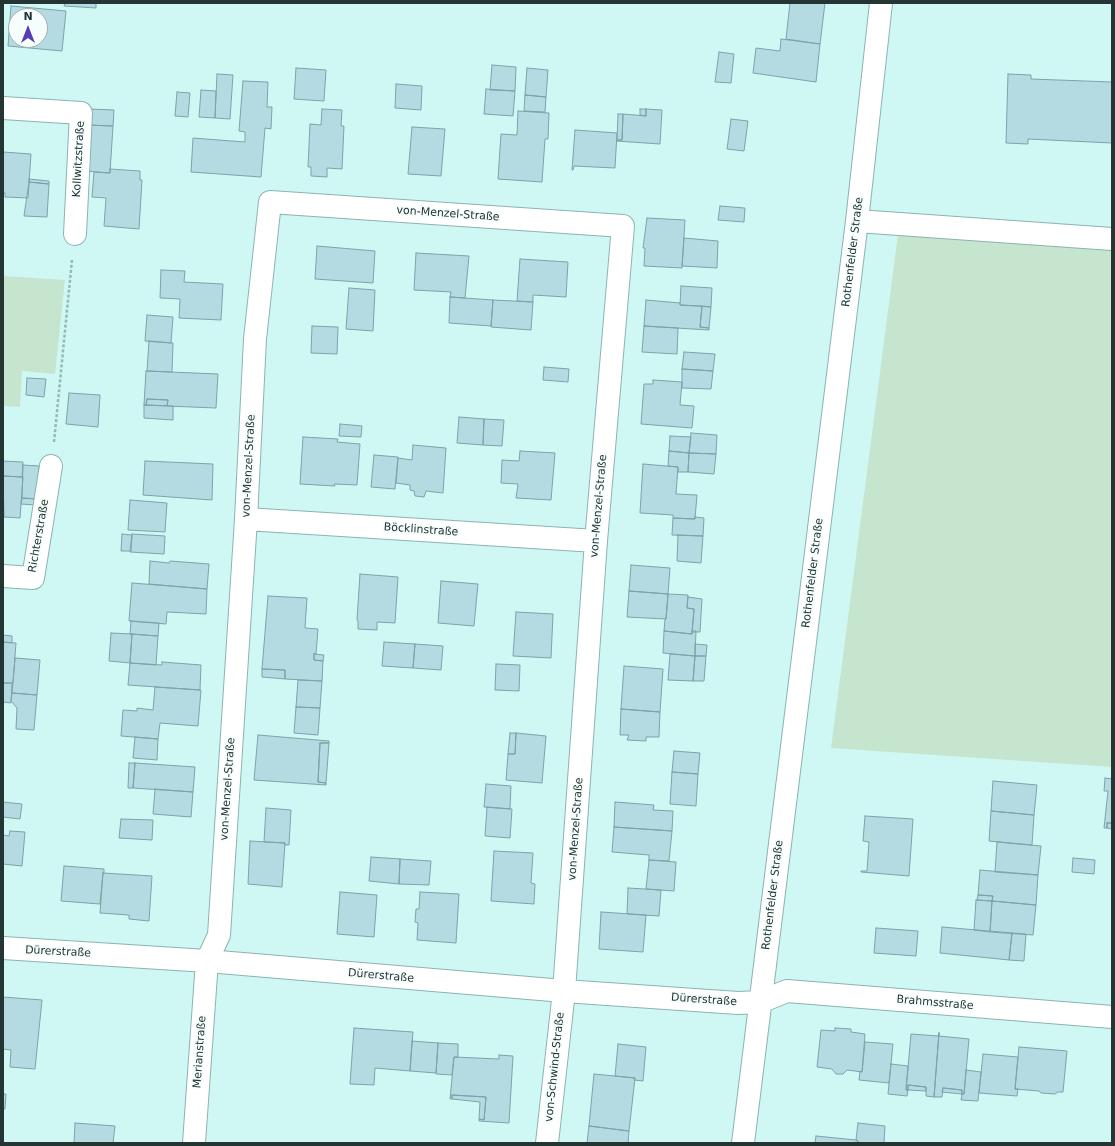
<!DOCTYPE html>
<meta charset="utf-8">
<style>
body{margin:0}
#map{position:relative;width:1115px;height:1146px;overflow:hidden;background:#cff8f5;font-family:"DejaVu Sans",sans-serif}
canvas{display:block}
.frame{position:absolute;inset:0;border:4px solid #253534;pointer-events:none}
.north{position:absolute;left:8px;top:8px;width:40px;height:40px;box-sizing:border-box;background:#f6fefd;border:1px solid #a2aead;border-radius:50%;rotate:0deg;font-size:11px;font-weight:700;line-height:16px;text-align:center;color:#253534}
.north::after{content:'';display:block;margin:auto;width:14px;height:18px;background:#573cb4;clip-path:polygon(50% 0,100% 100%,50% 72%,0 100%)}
</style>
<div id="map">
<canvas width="1115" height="1146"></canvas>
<div class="frame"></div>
<div class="north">N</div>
</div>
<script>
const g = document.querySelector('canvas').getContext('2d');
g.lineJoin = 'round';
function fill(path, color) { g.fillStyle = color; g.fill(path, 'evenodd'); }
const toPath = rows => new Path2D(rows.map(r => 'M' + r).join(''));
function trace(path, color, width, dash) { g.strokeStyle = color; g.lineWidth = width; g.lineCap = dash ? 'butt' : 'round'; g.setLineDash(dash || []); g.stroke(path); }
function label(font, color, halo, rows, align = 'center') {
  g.font = font + ' "DejaVu Sans",sans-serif'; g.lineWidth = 4; g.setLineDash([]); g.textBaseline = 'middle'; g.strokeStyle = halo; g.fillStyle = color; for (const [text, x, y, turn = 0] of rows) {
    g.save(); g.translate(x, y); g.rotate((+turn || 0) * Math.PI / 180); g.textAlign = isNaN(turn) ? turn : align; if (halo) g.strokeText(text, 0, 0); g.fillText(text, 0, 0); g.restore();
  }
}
const green = toPath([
 [898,234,1112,249,1112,767,831,748],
 [3,276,65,280,55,374,22,371,20,407,3,406]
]);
const building = toPath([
 [65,3,96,3,96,8,64,6,65,3],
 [790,3,825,3,820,44,786,39,790,3],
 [11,6,66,11,62,51,8,46,11,6],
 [16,16,40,16,40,40,16,40,16,16],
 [781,39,820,44,816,82,753,73,756,48,780,51,781,39],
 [719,52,734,54,731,83,715,82,719,52],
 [492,65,516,67,515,91,490,90,492,65],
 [296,68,326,70,324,101,294,99,296,68],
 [527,68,548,70,546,97,525,95,527,68],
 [217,74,233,75,230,119,215,118,217,74],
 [1008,74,1031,75,1031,79,1112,82,1112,143,1028,139,1028,144,1006,143,1008,74],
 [243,81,268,82,267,107,272,107,271,129,265,128,261,177,191,172,193,138,245,142,245,132,239,131,243,81],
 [396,84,422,86,421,110,395,108,396,84],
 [486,89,515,91,513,116,484,114,486,89],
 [201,90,216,91,215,118,199,117,201,90],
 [177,92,190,93,188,117,175,116,177,92],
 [525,95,546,97,545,112,524,111,525,95],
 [89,109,114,110,113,126,88,125,89,109],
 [322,109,342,110,341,126,344,126,342,169,327,168,327,177,311,176,311,167,308,167,310,124,321,125,322,109],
 [640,109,646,109,646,116,640,115,640,109],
 [646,109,662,110,660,144,616,141,617,140,622,140,623,114,646,116,646,109],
 [518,111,549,113,548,139,545,139,542,182,498,179,501,134,517,135,518,111],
 [618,114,623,114,622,140,617,140,618,114],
 [731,119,748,121,744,151,727,149,731,119],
 [87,125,113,126,110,173,84,171,87,125],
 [412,127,445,129,441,176,408,174,412,127],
 [575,130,617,133,615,168,574,166,573,170,572,170,575,130],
 [3,152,31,154,28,198,5,197,5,193,3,192,3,152],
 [110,169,140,171,140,180,142,180,139,229,104,226,106,198,92,197,94,172,110,173,110,169],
 [29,179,49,181,49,184,29,182,29,179],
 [29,182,49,184,47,217,24,216,29,182],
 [720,206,745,208,744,222,718,220,720,206],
 [647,218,685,220,682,268,644,266,645,248,643,248,647,218],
 [684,238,718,241,717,268,682,266,684,238],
 [317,246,375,251,373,283,315,279,317,246],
 [416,253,469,256,465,298,450,297,451,292,414,290,416,253],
 [520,259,568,262,566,297,533,295,533,302,517,301,520,259],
 [161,270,185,271,184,282,223,284,221,320,179,318,180,299,160,298,161,270],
 [681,286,712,288,711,307,680,305,681,286],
 [349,288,375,290,373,331,346,329,349,288],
 [450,297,493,300,491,326,449,323,450,297],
 [493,300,533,302,531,330,491,327,493,300],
 [646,300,680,303,680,305,702,306,700,327,709,328,709,330,644,326,646,300],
 [702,306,711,307,709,328,700,327,702,306],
 [147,315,173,317,171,343,145,341,147,315],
 [312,326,338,327,337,354,311,353,312,326],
 [644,326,678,328,677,354,642,352,644,326],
 [149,341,173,343,172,372,147,371,149,341],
 [684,352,715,354,713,371,682,369,684,352],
 [544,367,569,369,568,382,543,380,544,367],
 [682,369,713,371,711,389,682,388,682,369],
 [146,371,218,374,216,408,167,406,168,400,147,399,146,405,144,405,146,371],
 [27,378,46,379,44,397,26,395,27,378],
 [653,380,682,382,680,405,694,406,692,428,641,424,644,384,653,384,653,380],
 [69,393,100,395,98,427,66,424,69,393],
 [147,399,168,400,167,406,146,405,147,399],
 [144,405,173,406,173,420,144,418,144,405],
 [459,417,484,419,483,445,457,443,459,417],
 [484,419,504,420,502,446,483,445,484,419],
 [340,424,362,426,361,437,339,436,340,424],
 [691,433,717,435,716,454,689,453,691,433],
 [670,436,691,437,689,453,669,451,670,436],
 [303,437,338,439,337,442,360,444,357,485,334,484,335,486,300,484,303,437],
 [413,445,446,448,443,493,426,491,424,497,415,496,414,491,410,490,410,485,396,483,398,458,412,460,413,445],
 [520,451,555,453,551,500,516,498,518,484,501,483,502,460,519,461,520,451],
 [669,451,689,453,688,472,678,472,678,467,668,466,669,451],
 [689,453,716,454,714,474,688,472,689,453],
 [374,455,398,457,395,489,371,487,374,455],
 [3,461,23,462,22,477,3,476,3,461],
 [145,461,213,464,212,500,143,495,145,461],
 [643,464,678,467,676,494,697,495,695,519,673,518,673,515,640,513,643,464],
 [23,465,39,466,37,499,22,498,23,465],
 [3,476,23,477,20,518,4,517,3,476],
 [22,498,37,499,36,505,21,504,22,498],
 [130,500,167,503,165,532,128,530,130,500],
 [695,517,704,518,703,536,672,535,673,518,695,519,695,517],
 [122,534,132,535,131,551,121,551,122,534],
 [132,534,165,536,164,554,130,552,132,534],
 [678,535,703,536,701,563,677,561,678,535],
 [150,561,169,563,170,561,209,564,207,589,149,584,150,561],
 [631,565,670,568,668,594,629,591,631,565],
 [360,574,398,577,395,623,377,622,377,630,358,629,358,621,357,620,360,574],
 [441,581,478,584,474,626,438,623,441,581],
 [132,583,207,589,206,614,167,612,166,624,129,621,132,583],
 [629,591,668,594,666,619,627,617,629,591],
 [668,594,688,595,687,608,694,609,692,634,664,631,665,619,666,619,668,594],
 [268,596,307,598,305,628,318,629,316,654,314,654,314,660,323,661,322,681,285,679,285,670,262,669,268,596],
 [688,597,702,599,700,632,692,632,694,609,687,608,688,597],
 [516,612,553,614,551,658,513,656,516,612],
 [131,621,159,623,158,636,130,634,131,621],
 [664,631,692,634,692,631,696,631,695,656,663,653,664,631],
 [111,633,132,634,130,663,109,661,111,633],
 [132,634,158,636,156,665,130,663,132,634],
 [3,635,12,636,12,643,3,642,3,635],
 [3,642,16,643,13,683,3,683,3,642],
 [384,642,415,644,413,668,382,666,384,642],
 [415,644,443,646,441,670,413,668,415,644],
 [695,644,707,645,706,656,695,656,695,644],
 [314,654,324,655,323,661,314,660,314,654],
 [670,654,695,656,693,681,668,680,670,654],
 [695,656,706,656,704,681,693,681,695,656],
 [15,658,40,660,37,695,12,693,15,658],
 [162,662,201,665,200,690,128,685,130,663,162,665,162,662],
 [496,664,520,665,519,691,495,690,496,664],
 [624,666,663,669,660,712,621,709,624,666],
 [262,669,285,670,285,679,262,677,262,669],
 [298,680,322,681,320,708,296,707,298,680],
 [3,683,12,683,11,703,3,702,3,683],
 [155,687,201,690,198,726,160,723,158,739,121,736,123,710,137,711,137,708,153,710,155,687],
 [12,693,37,695,34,730,16,729,17,708,11,701,12,693],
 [296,707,320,708,318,735,294,733,296,707],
 [621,709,660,712,659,737,646,737,646,741,627,740,629,735,620,735,621,709],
 [510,733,516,733,515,754,508,754,510,733],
 [516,733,546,736,542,783,506,780,508,754,515,754,516,733],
 [258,735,329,741,329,743,320,743,318,782,326,783,326,785,254,780,258,735],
 [135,737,158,739,157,760,133,758,135,737],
 [320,743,329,743,326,783,318,782,320,743],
 [674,751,700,753,698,774,672,772,674,751],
 [129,763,135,763,133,788,128,788,129,763],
 [135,763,195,767,193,792,133,788,135,763],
 [672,772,698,774,696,806,670,804,672,772],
 [1105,778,1112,779,1112,823,1107,823,1107,828,1104,828,1108,791,1104,791,1105,778],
 [993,781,1037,785,1034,815,991,811,993,781],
 [486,784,511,786,510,809,484,807,486,784],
 [155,789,193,792,191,817,153,814,155,789],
 [3,802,22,804,20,819,3,817,3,802],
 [615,802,654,805,653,810,673,811,672,831,614,827,615,802],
 [487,807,512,809,510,838,485,836,487,807],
 [266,808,291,810,289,845,285,845,285,843,264,842,266,808],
 [991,811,1034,815,1032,845,989,841,991,811],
 [865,816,913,819,909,876,861,872,861,871,867,871,869,842,863,841,865,816],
 [121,819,153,820,152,840,119,838,121,819],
 [1107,823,1112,823,1112,829,1107,828,1107,823],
 [614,827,672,831,669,861,649,860,649,855,612,852,614,827],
 [10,831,25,832,22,866,3,864,3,835,9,836,10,831],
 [250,841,285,843,282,887,248,884,250,841],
 [997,842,1041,846,1038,875,995,872,997,842],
 [494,851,533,853,531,883,535,884,534,904,491,901,494,851],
 [371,857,400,859,399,884,369,881,371,857],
 [1073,858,1095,860,1094,874,1072,872,1073,858],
 [400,859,431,861,429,885,399,884,400,859],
 [649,860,676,862,674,891,646,889,649,860],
 [64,866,104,869,104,873,103,873,100,904,61,901,64,866],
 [980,870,1038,875,1036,905,992,901,993,896,978,895,980,870],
 [103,873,152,876,149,921,129,919,129,915,100,913,103,873],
 [628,888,661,890,659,916,627,914,628,888],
 [340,892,377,895,374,937,337,934,340,892],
 [420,892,459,894,456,943,417,940,418,923,415,922,416,909,419,909,420,892],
 [978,895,993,896,992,901,977,900,978,895],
 [976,900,992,901,990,932,974,930,976,900],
 [992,901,1036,905,1033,935,990,932,992,901],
 [601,912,646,915,643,952,599,949,601,912],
 [942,927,1012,933,1009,960,940,953,942,927],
 [876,928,918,931,916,956,874,953,876,928],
 [1012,933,1026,934,1024,961,1009,960,1012,933],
 [3,997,42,1000,35,1069,10,1067,11,1050,3,1049,3,997],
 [354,1028,413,1032,410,1071,375,1068,374,1085,350,1084,354,1028],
 [835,1028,851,1029,851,1032,865,1034,862,1072,847,1070,843,1074,836,1074,832,1069,817,1067,821,1030,835,1031,835,1028],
 [939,1033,934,1097,926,1096,926,1087,908,1085,908,1090,906,1090,911,1034,938,1036,939,1033],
 [939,1033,939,1036,969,1039,964,1094,962,1094,962,1090,943,1088,942,1097,934,1097,939,1033],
 [412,1041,438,1043,436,1073,410,1071,412,1041],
 [865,1042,893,1044,889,1083,859,1080,860,1071,862,1072,865,1042],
 [438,1043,458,1044,458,1057,454,1057,452,1075,436,1074,438,1043],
 [618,1044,646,1047,643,1081,634,1080,635,1078,615,1076,618,1044],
 [1019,1047,1067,1051,1063,1092,1058,1092,1055,1094,1041,1093,1039,1091,1015,1089,1019,1047],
 [983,1054,1018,1057,1015,1089,1018,1089,1017,1096,979,1093,983,1054],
 [499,1055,513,1056,509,1123,479,1121,479,1119,484,1120,486,1097,452,1095,452,1099,450,1099,454,1057,499,1059,499,1055],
 [891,1064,908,1066,906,1090,908,1090,907,1096,888,1094,891,1064],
 [966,1070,981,1072,978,1101,961,1100,962,1094,964,1094,966,1070],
 [594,1074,635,1078,629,1131,589,1126,594,1074],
 [908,1085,926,1087,926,1091,908,1090,908,1085],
 [943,1088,962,1090,962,1094,942,1092,943,1088],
 [3,1094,6,1094,5,1109,3,1109,3,1094],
 [452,1095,486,1097,484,1120,479,1119,480,1102,452,1099,452,1095],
 [75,1123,115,1126,113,1143,74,1143,75,1123],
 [858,1123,885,1126,884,1143,858,1143,858,1141,856,1140,858,1123],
 [589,1126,629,1131,628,1143,587,1143,589,1126],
 [816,1136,856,1140,858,1141,858,1143,815,1143,816,1136]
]);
const path = toPath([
 [54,442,72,260]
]);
const minor = toPath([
 [3,108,81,113,75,234],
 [857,221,1112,239],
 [246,519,596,541],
 [3,576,33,578,51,466],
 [3,948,207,961,564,991,738,1003,760,1002,787,991,1112,1017],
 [194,1143,207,961,219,935,246,519,255,339,270,202,623,226,596,541,564,991,547,1143],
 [743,1143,857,221,881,3]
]);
const streetNames = [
 ["Kollwitzstraße",79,159,-87],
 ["von-Menzel-Straße",448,214,4],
 ["Rothenfelder Straße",853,252,-83],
 ["von-Menzel-Straße",249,466,-87],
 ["von-Menzel-Straße",599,506,-85],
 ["Böcklinstraße",421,530,4],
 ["Richterstraße",39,536,-80],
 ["Rothenfelder Straße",813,573,-83],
 ["von-Menzel-Straße",228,789,-86],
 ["von-Menzel-Straße",576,829,-86],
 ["Rothenfelder Straße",773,895,-83],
 ["Dürerstraße",58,952,3],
 ["Dürerstraße",381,976,5],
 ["Dürerstraße",704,1000,4],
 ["Brahmsstraße",935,1003,5],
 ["Merianstraße",200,1052,-86],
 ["von-Schwind-Straße",555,1067,-84]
];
fill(green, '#c6e5ce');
fill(building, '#b4dae2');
trace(building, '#7da2a9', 1);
trace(minor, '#8cb3b1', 24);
trace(path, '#97b7b5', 2.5, [3, 2]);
trace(minor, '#fff', 22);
label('11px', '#253534', '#f6fefd', streetNames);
</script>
